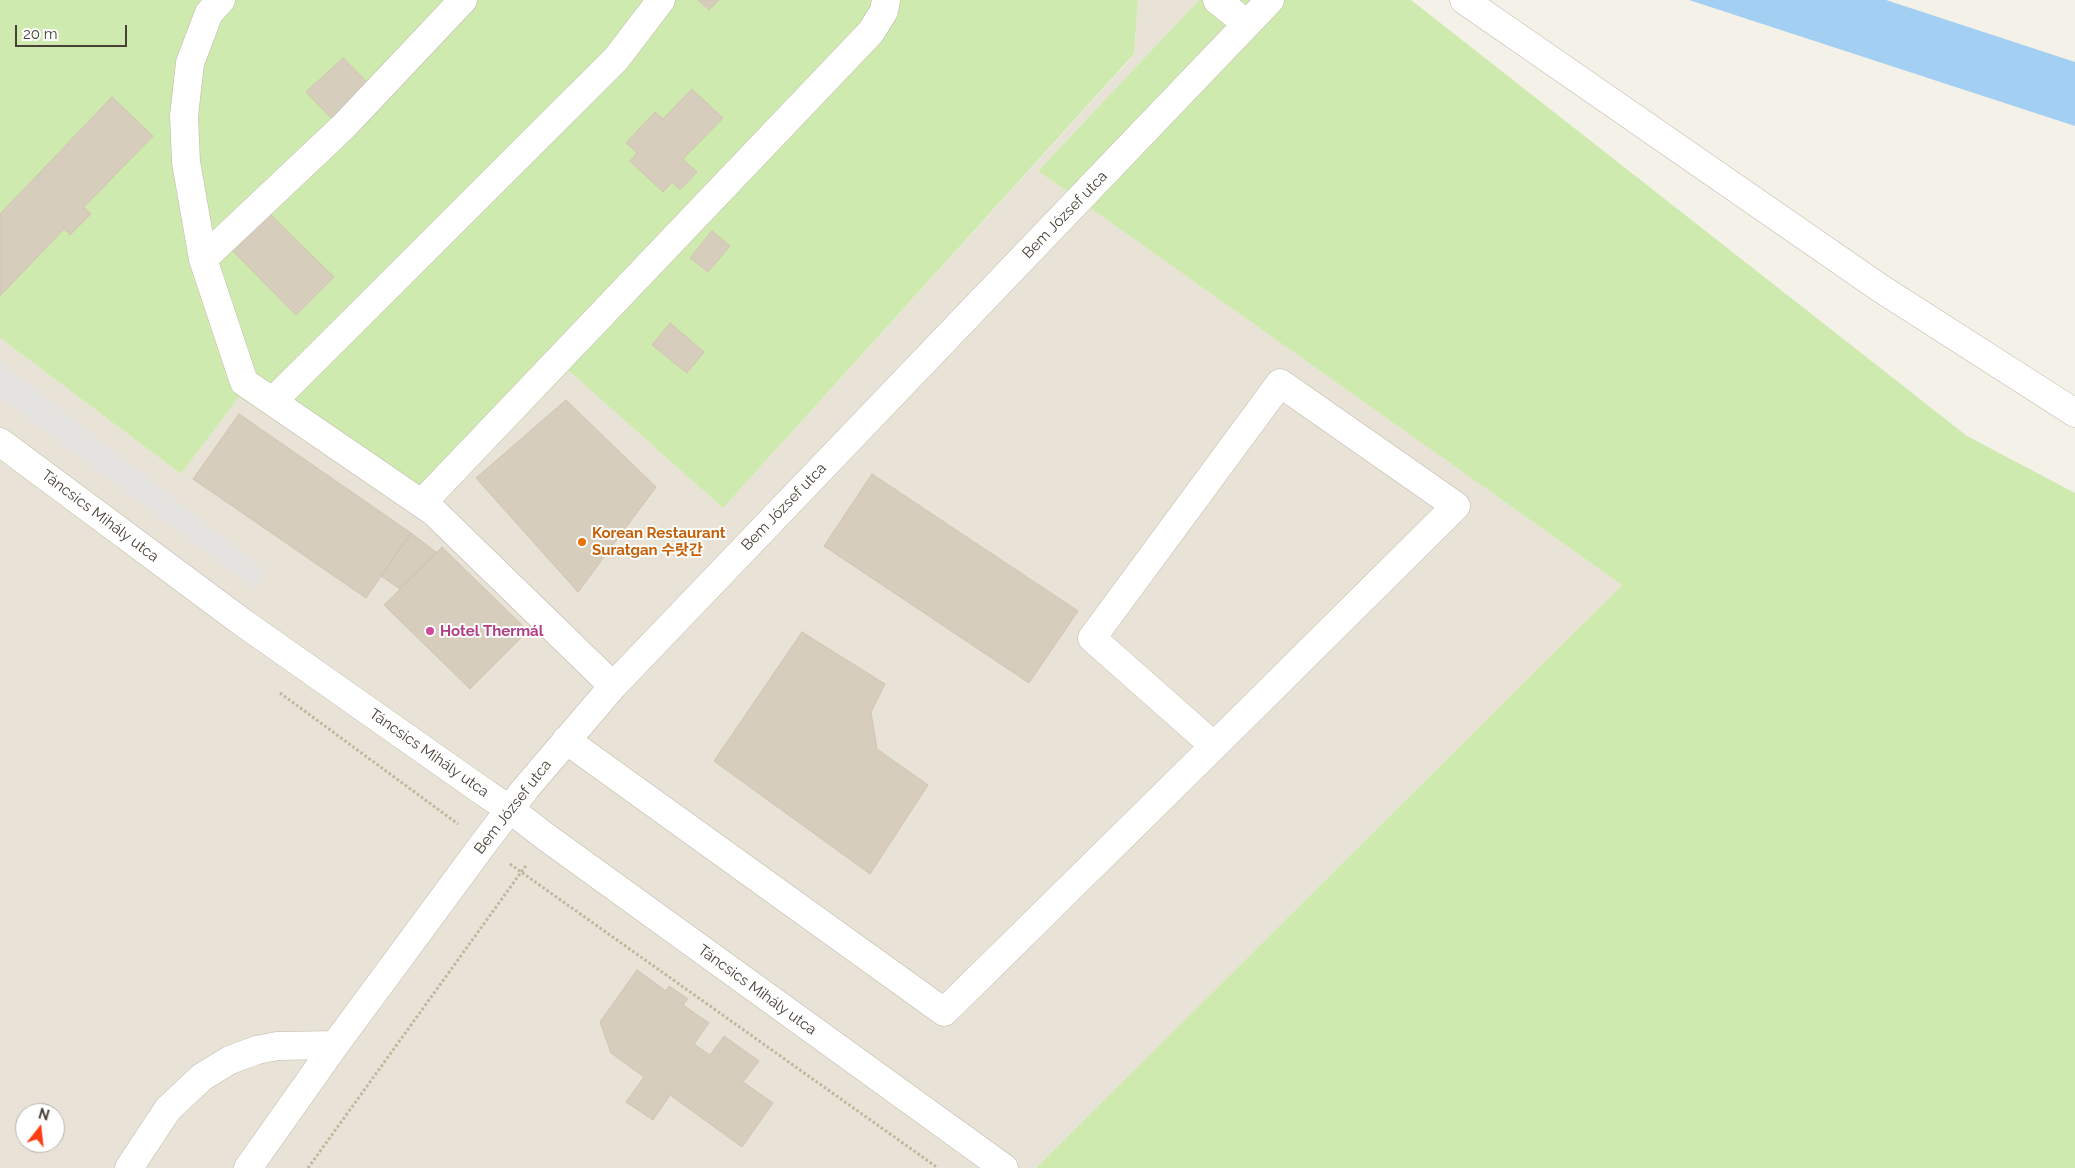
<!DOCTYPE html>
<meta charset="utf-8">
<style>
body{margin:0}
#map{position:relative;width:2075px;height:1168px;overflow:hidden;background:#f4f1e8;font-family:Raleway,sans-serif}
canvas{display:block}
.north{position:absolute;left:15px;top:1103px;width:50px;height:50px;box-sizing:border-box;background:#fff;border:1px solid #b6b3af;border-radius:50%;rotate:16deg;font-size:14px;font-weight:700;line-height:20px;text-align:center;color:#484136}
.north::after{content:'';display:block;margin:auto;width:18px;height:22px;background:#ff3c14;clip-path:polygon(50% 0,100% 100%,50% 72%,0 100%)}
.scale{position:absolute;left:15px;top:25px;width:112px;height:22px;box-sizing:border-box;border:2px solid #484136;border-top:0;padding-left:6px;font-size:15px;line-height:18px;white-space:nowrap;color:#484136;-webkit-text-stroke:4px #fff;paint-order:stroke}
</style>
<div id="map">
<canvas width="2075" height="1168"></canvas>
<div class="north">N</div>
<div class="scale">20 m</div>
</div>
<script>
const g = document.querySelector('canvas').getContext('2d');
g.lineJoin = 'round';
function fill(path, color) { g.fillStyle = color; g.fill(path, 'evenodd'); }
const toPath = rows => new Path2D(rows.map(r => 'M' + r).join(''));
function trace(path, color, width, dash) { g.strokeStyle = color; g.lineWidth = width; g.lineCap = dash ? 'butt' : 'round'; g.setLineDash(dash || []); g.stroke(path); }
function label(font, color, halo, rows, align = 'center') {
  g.font = font + ' Raleway,"Noto Sans KR",sans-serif'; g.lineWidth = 4; g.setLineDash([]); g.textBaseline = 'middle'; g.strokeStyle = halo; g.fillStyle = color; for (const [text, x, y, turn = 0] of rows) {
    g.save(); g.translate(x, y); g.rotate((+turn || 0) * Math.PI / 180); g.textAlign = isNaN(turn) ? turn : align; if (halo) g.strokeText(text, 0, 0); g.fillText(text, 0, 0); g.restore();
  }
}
const residential = toPath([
 [1138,0,1199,0,1038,171,1622,585,1036,1168,0,1168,0,338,181,474,239,397,425,520,569,371,723,508,1134,55],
 [25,1113,55,1113,55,1143,25,1143]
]);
const green = toPath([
 [0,0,1138,0,1134,54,723,508,569,371,425,520,239,397,181,474,0,338],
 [1199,0,1411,0,1967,436,2075,493,2075,1168,1036,1168,1622,585,1038,171]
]);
const parking = toPath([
 [0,361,267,572,255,589,0,397]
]);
const water = toPath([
 [1689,0,1886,0,2075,62,2075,126]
]);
const building = toPath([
 [698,0,719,0,709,10,698,0],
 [343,58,369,84,331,118,306,92,343,58],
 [692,89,723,118,683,159,697,172,680,190,672,182,663,192,630,161,637,153,626,143,655,112,663,119,692,89],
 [112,97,153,136,84,207,91,214,70,235,64,229,0,296,0,214,112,97],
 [269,213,334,277,296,315,232,250,269,213],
 [712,231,730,246,708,272,690,258,712,231],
 [670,323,704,352,687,373,652,345,670,323],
 [566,400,656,487,578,592,476,478,566,400],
 [239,414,411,533,366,598,193,479,239,414],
 [872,474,1078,611,1029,683,824,546,872,474],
 [411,533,436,552,400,589,381,576,411,533],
 [442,547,528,631,470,689,384,605,442,547],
 [802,632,885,684,871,712,877,749,928,785,870,874,714,761,802,632],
 [637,970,666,991,669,986,688,999,683,1005,709,1023,694,1044,710,1055,724,1036,759,1061,743,1082,773,1103,742,1147,670,1095,653,1120,626,1102,644,1077,611,1053,600,1022,637,970]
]);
const path = toPath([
 [280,693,458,824],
 [510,864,938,1168],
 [308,1168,527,864]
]);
const minor = toPath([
 [221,0,209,13,190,63,184,116,186,162,203,259,244,382,434,512,613,686],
 [1217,0,1247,24],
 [1464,0,1880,288,2075,413],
 [203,259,344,126,463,0],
 [273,401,616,59,661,0],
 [0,442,242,622,488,795,511,810,546,837,1004,1168],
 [422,503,871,32,884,11,886,0],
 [566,740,944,1012,1214,746,1456,506,1280,383,1092,638,1214,746],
 [129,1168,168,1109,202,1077,230,1060,257,1050,277,1046,335,1045],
 [248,1168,335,1045,484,843,526,788,613,686,1270,0]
]);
const markers = [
 [582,542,5,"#e8710a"],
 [430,631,5,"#d1479c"]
];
const streetNames = [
 ["Bem József utca",1065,215,-46],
 ["Bem József utca",784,507,-46],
 ["Táncsics Mihály utca",100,516,37],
 ["Táncsics Mihály utca",429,753,35],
 ["Bem József utca",513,807,-52],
 ["Táncsics Mihály utca",757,990,36]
];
const foodNames = [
 ["Korean Restaurant",592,533],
 ["Suratgan 수랏간",592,550]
];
const hotelNames = [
 ["Hotel Thermál",440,631]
];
fill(residential, '#e8e3d6');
fill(green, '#ceeaaf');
fill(parking, '#e5e3e0');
fill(water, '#a3d0f2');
fill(building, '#d6cdbd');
trace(building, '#d1c5b0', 1);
trace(minor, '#c0b9aa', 29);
trace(path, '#c2b59b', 3, [2.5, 2.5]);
trace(minor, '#fff', 28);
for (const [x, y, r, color] of markers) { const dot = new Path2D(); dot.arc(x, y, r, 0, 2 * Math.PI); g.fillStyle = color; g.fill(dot); trace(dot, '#fff', 2); }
label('15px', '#484136', '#fff', streetNames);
label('bold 15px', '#c56008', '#fff', foodNames, 'left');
label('bold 15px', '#b23c85', '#fff', hotelNames, 'left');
</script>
